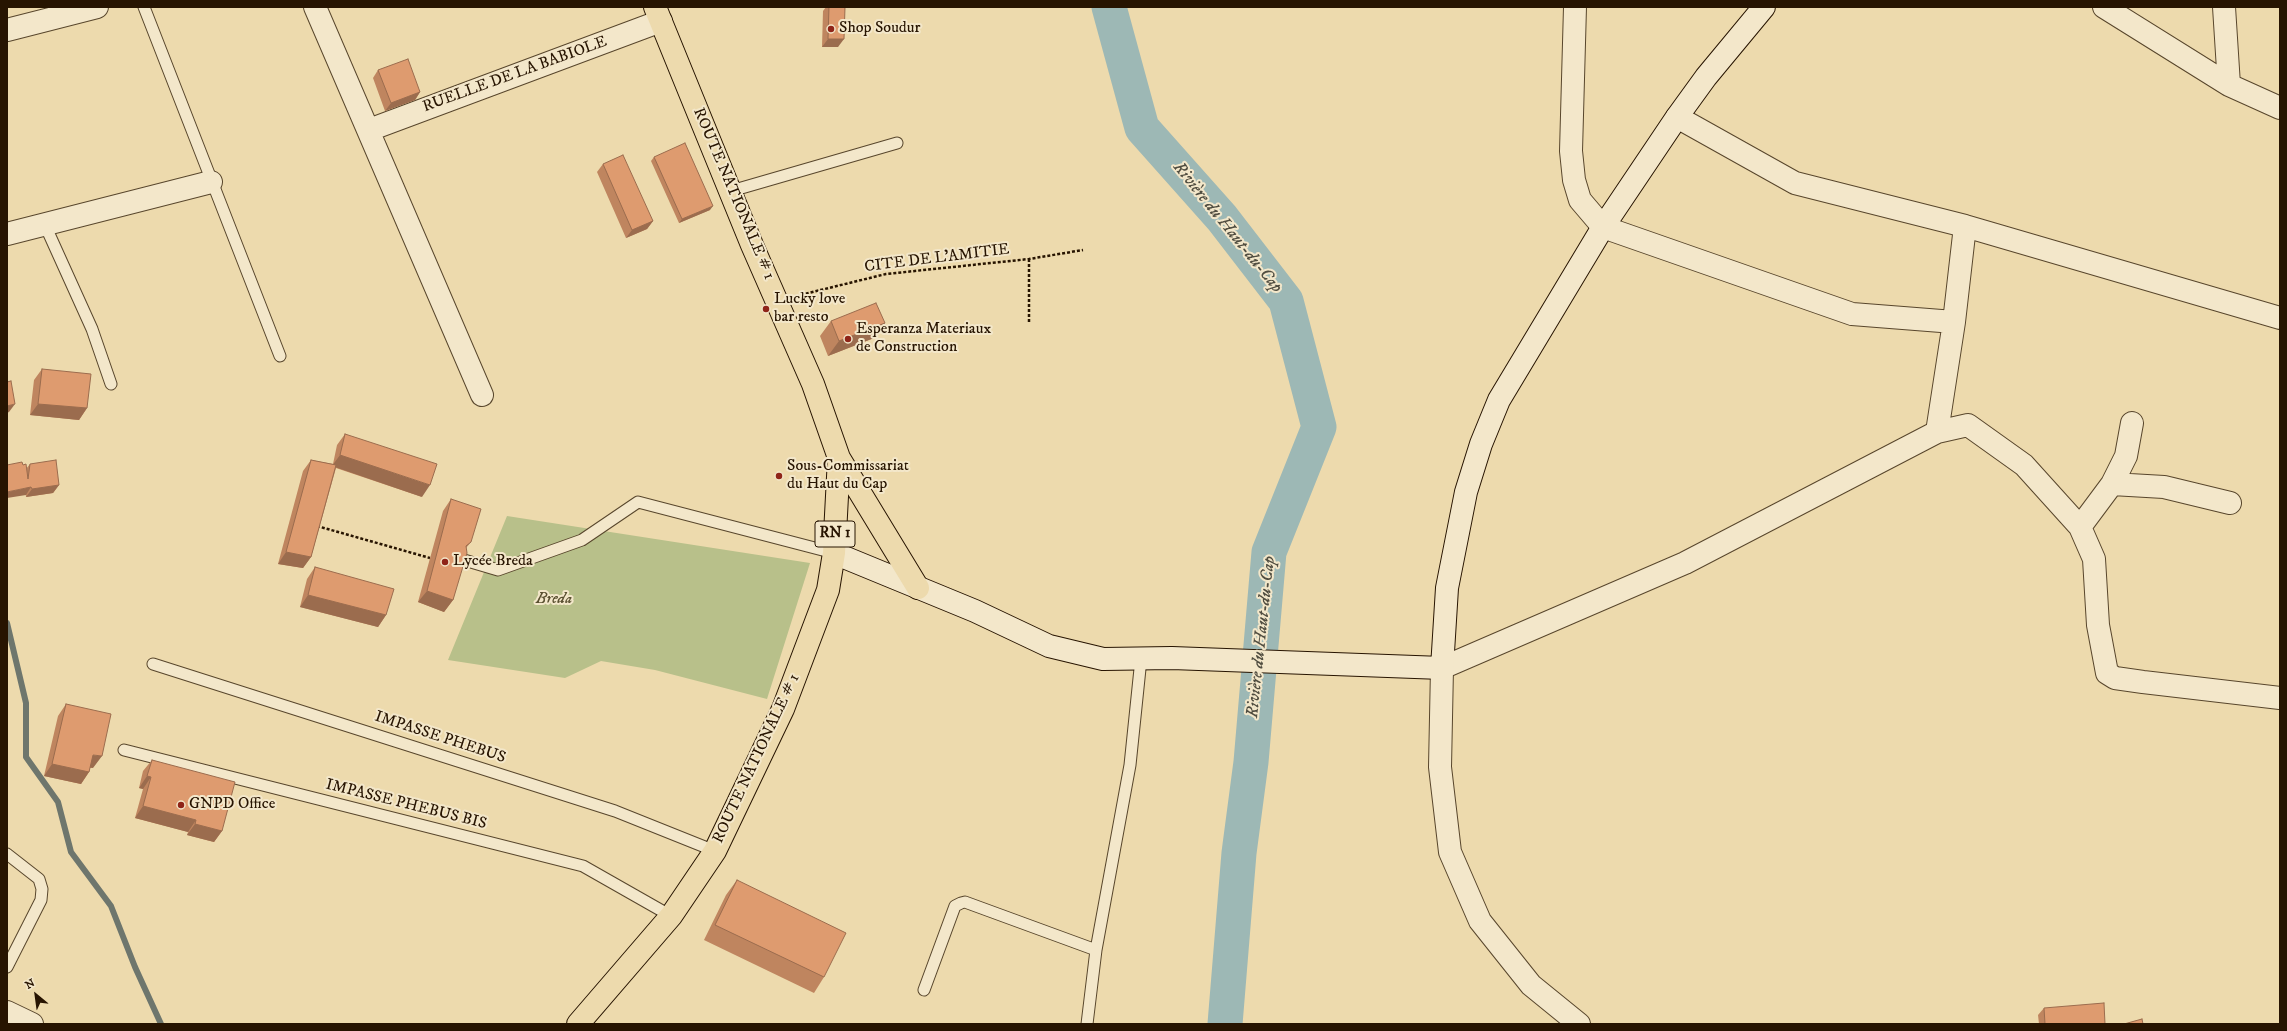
<!DOCTYPE html>
<meta charset="utf-8">
<style>
body{margin:0}
#map{position:relative;width:2287px;height:1031px;overflow:hidden;background:#eddaad;font-family:"IM FELL DW Pica",serif}
canvas{display:block}
.frame{position:absolute;inset:0;border:8px solid #271401;pointer-events:none}
.north{position:absolute;left:16px;top:975px;width:40px;height:40px;-webkit-text-stroke:3px #f3e7ca;paint-order:stroke;rotate:331deg;font-size:11px;font-weight:700;line-height:16px;text-align:center;color:#271401}
.north::after{content:'';display:block;margin:auto;width:14px;height:18px;background:#271401;clip-path:polygon(50% 0,100% 100%,50% 72%,0 100%)}
</style>
<div id="map">
<canvas width="2287" height="1031"></canvas>
<div class="frame"></div>
<div class="north">N</div>
</div>
<script>
const g = document.querySelector('canvas').getContext('2d');
g.lineJoin = 'round';
function fill(path, color) { g.fillStyle = color; g.fill(path, 'evenodd'); }
const toPath = rows => new Path2D(rows.map(r => 'M' + r).join(''));
function trace(path, color, width, dash) { g.strokeStyle = color; g.lineWidth = width; g.lineCap = dash ? 'butt' : 'round'; g.setLineDash(dash || []); g.stroke(path); }
function label(font, color, halo, rows, align = 'center') {
  g.font = font + ' "IM FELL DW Pica",serif'; g.lineWidth = 4; g.setLineDash([]); g.textBaseline = 'middle'; g.strokeStyle = halo; g.fillStyle = color; for (const [text, x, y, turn = 0] of rows) {
    g.save(); g.translate(x, y); g.rotate((+turn || 0) * Math.PI / 180); g.textAlign = isNaN(turn) ? turn : align; if (halo) g.strokeText(text, 0, 0); g.fillText(text, 0, 0); g.restore();
  }
}
const green = toPath([
 [507,516,810,563,767,699,655,670,601,661,565,678,448,660]
]);
const stream = toPath([
 [7,623,26,703,26,757,58,802,71,852,111,906,135,967,161,1024]
]);
const river = toPath([
 [1109,7,1142,128,1222,218,1286,301,1319,427,1269,552,1251,762,1239,853,1225,1024]
]);
const path = toPath([
 [1029,259,1029,322],
 [796,296,886,274,1029,259,1083,250],
 [317,526,430,558]
]);
const service = toPath([
 [144,7,280,356],
 [731,191,897,143],
 [45,225,92,329,111,384],
 [464,560,498,570,582,540,638,502,834,553],
 [153,664,615,811,715,851],
 [124,750,583,866,671,916],
 [7,854,39,879,42,889,41,900,7,967],
 [924,990,955,906,961,903,965,902,1096,950],
 [1087,1024,1096,950,1130,765,1141,659]
]);
const minor = toPath([
 [315,7,482,395],
 [1575,7,1571,151,1574,180,1580,200,1603,227,1852,314,1954,322],
 [2104,7,2229,85,2280,108],
 [2224,7,2229,85],
 [7,30,97,7],
 [1677,117,1795,183,1965,226,2280,318],
 [369,130,661,21],
 [7,234,211,182],
 [1937,432,1954,322,1965,226],
 [2112,484,2164,487,2230,503],
 [2080,527,2112,484,2126,456,2132,423],
 [1442,668,1685,563,1937,432,1968,425,2024,465,2080,527,2094,559,2098,625,2107,673,2115,678,2143,682,2280,698],
 [7,1012,32,1024]
]);
const tertiary = toPath([
 [1442,668,1440,767,1450,852,1480,921,1531,985,1579,1024]
]);
const secondary = toPath([
 [834,553,975,611,1049,646,1103,659,1172,658,1442,668,1447,588,1466,492,1481,444,1499,400,1603,227,1677,117,1706,77,1764,7]
]);
const primary = toPath([
 [839,458,918,588],
 [578,1024,671,916,715,851,783,709,828,590,834,553,839,458,813,384,752,245,655,7]
]);
const wall = toPath([
 [826,7,845,7,838,47,822,47,823,11],
 [378,70,420,92,415,100,385,111,373,78],
 [654,157,710,210,679,223,651,161],
 [603,164,653,221,647,229,626,238,597,172],
 [831,321,885,323,874,338,828,356,820,336],
 [42,369,87,408,79,420,30,415,34,380],
 [345,434,422,497,336,468,311,557,303,568,278,564,303,471,311,460,333,464,337,445],
 [30,464,59,485,53,493,26,497,23,465,26,469],
 [451,499,471,542,466,548,453,600,444,612,418,602,443,511],
 [315,567,386,615,378,627,300,607,307,579],
 [66,704,93,768,90,768,89,772,81,784,44,776,58,716],
 [152,760,222,831,214,842,187,835,188,832,135,818,143,789,139,788,143,771],
 [737,880,824,977,814,993,704,940,726,895],
 [2044,1008,2105,1024,2039,1024,2038,1015]
]);
const shadedWall = toPath([
 [828,39,844,39,838,47,822,47],
 [420,92,415,100,385,111,391,103],
 [713,206,710,210,679,223,682,219],
 [653,221,647,229,626,238,632,230],
 [885,323,874,338,828,356,839,341],
 [15,404,9,412,7,413,7,406],
 [38,404,87,408,79,420,30,415],
 [340,455,430,485,422,497,332,466],
 [59,485,53,493,26,497,32,489],
 [31,487,26,495,7,498,7,492],
 [286,552,311,557,303,568,278,564],
 [427,591,453,600,444,612,418,602],
 [308,595,386,615,378,627,300,607],
 [93,755,102,756,93,768,85,766],
 [52,764,89,772,81,784,44,776],
 [147,776,151,777,143,789,139,788],
 [143,806,196,820,188,832,135,818],
 [195,824,222,831,214,842,187,835]
]);
const building = toPath([
 [829,7,845,7,844,39,828,39,829,7],
 [408,59,420,92,391,103,378,70,408,59],
 [685,143,713,206,682,219,654,157,685,143],
 [623,155,653,221,632,230,603,164,623,155],
 [876,303,885,323,839,341,831,321,876,303],
 [42,369,91,374,87,408,38,404,42,369],
 [11,381,15,404,7,406,7,382,11,381],
 [345,434,437,464,430,485,340,455,345,434],
 [56,460,59,485,32,489,31,487,7,492,7,465,22,462,23,465,26,464,28,479,30,464,56,460],
 [311,460,336,465,311,557,286,552,311,460],
 [451,499,481,509,471,542,466,546,467,553,453,600,427,591,451,499],
 [315,567,394,589,386,615,308,595,315,567],
 [66,704,111,714,102,756,93,755,89,772,52,764,66,704],
 [152,760,235,782,222,831,195,824,196,820,143,806,151,777,147,776,152,760],
 [737,880,846,933,824,977,715,925,737,880],
 [2104,1003,2105,1024,2045,1024,2044,1008,2104,1003],
 [2142,1019,2143,1024,2124,1024,2142,1019]
]);
const markers = [
 [831,29,4,"#8f2418"],
 [766,309,4,"#8f2418"],
 [848,339,4,"#8f2418"],
 [779,476,4,"#8f2418"],
 [445,562,4,"#8f2418"],
 [181,805,4,"#8f2418"]
];
const shields = [
 [835,534,40]
];
const shieldNames = [
 ["RN 1",835,534]
];
const poiNames = [
 ["Shop Soudur",839,29],
 ["Lucky love",774,300],
 ["bar resto",774,318],
 ["Esperanza Materiaux",856,330],
 ["de Construction",856,348],
 ["Sous-Commissariat",787,467],
 ["du Haut du Cap",787,485],
 ["Lycée Breda",453,562],
 ["GNPD Office",189,805]
];
const streetNames = [
 ["RUELLE DE LA BABIOLE",515,75,-20],
 ["ROUTE NATIONALE # 1",733,194,67],
 ["CITE DE L'AMITIE",937,259,-7],
 ["IMPASSE PHEBUS",440,738,18],
 ["ROUTE NATIONALE # 1",757,759,-65],
 ["IMPASSE PHEBUS BIS",406,805,14]
];
const parkNames = [
 ["Breda",554,600]
];
const waterNames = [
 ["Rivière du Haut-du-Cap",1227,228,51],
 ["Rivière du Haut-du-Cap",1262,637,-84]
];
fill(green, '#b8c08a');
trace(stream, '#6e766d', 6);
trace(river, '#9db8b5', 35);
trace(service, '#58462c', 13);
trace(minor, '#58462c', 24);
trace(tertiary, '#58462c', 24);
trace(secondary, '#271401', 24);
trace(primary, '#271401', 24);
trace(path, '#271401', 2.5, [3, 2]);
trace(service, '#f3e7ca', 11);
trace(minor, '#f3e7ca', 22);
trace(tertiary, '#f3e7ca', 22);
trace(secondary, '#f3e7ca', 22);
trace(primary, '#eddaad', 22);
fill(wall, '#bf855f');
fill(shadedWall, '#9b6c4e');
fill(building, '#de9b6f');
trace(building, '#9b6c4e', 1);
for (const [x, y, r, color] of markers) { const dot = new Path2D(); dot.arc(x, y, r, 0, 2 * Math.PI); g.fillStyle = color; g.fill(dot); trace(dot, '#f3e7ca', 1.5); }
for (const [x, y, w] of shields) { const box = new Path2D(); box.roundRect(x - w / 2, y - 13, w, 26, 3); g.fillStyle = '#f3e7ca'; g.fill(box); trace(box, '#271401', 1); }
label('bold 15px', '#271401', null, shieldNames);
label('16px', '#271401', '#f3e7ca', poiNames, 'left');
label('16px', '#271401', '#f3e7ca', streetNames);
label('italic 16px', '#5a5031', '#f3e7ca', parkNames);
label('italic 17px', '#504d40', '#f3e7ca', waterNames);
</script>
